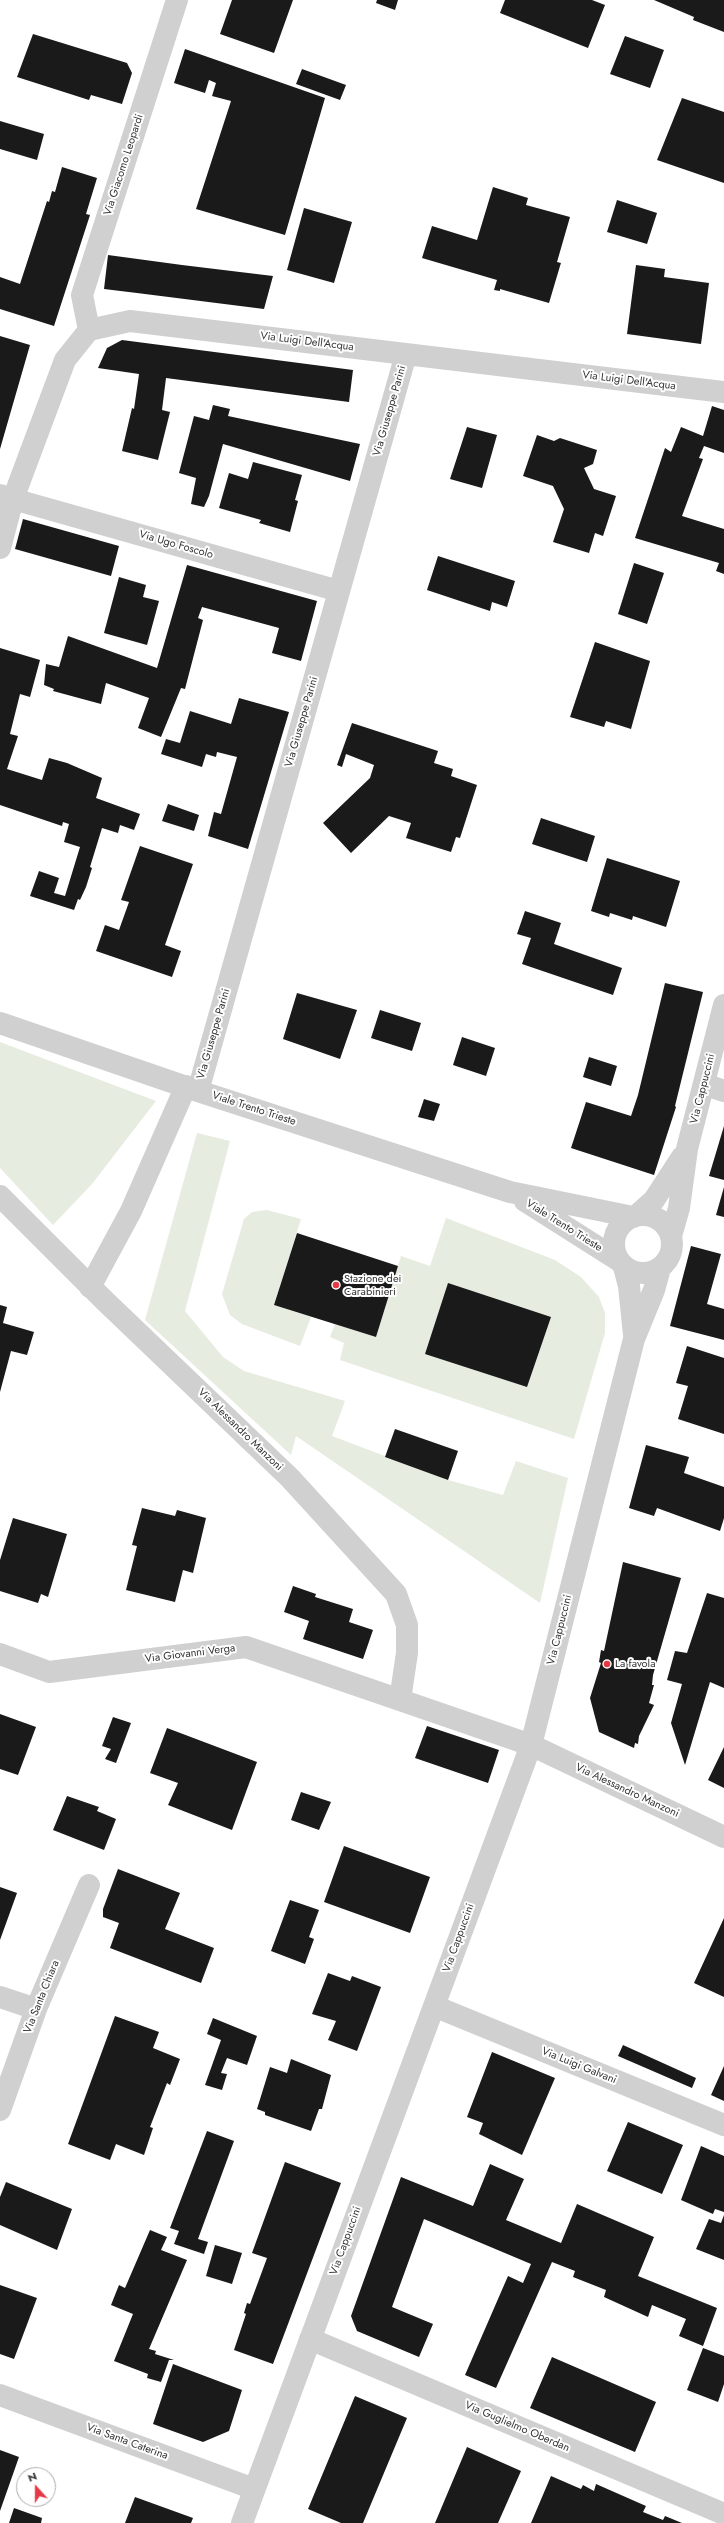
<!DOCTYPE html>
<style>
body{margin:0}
#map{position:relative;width:724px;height:2523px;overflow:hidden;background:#fff;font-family:Jost,sans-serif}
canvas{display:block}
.north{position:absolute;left:16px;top:2467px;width:40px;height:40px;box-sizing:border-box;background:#fff;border:1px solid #adadad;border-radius:50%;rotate:339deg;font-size:11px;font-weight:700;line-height:16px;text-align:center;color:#333}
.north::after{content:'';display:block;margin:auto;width:14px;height:18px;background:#e63946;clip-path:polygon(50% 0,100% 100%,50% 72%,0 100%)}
</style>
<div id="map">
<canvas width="724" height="2523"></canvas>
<div class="north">N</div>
</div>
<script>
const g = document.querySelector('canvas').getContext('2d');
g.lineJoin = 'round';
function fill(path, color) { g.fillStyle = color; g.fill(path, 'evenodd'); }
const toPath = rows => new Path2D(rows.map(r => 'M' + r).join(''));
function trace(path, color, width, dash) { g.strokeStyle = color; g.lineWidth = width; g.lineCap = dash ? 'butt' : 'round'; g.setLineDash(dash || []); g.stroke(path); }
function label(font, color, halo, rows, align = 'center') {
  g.font = font + ' Jost,sans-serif'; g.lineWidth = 4; g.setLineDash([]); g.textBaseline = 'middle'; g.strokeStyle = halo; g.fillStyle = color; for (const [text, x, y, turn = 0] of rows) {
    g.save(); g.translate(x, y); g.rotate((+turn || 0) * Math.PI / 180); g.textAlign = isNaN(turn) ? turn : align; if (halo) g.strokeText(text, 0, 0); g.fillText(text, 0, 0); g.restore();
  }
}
const green = toPath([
 [0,1042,156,1101,92,1184,53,1225,0,1168],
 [197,1133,230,1141,185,1311,223,1357,244,1371,345,1401,332,1436,448,1480,503,1495,516,1461,568,1478,540,1603,296,1436,291,1455,145,1320],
 [267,1210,301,1219,274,1305,311,1317,300,1346,242,1324,230,1315,222,1294,244,1219,252,1212],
 [446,1218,555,1260,581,1277,599,1297,605,1313,605,1333,574,1439,340,1360,344,1343,330,1337,335,1324,376,1337,401,1256,430,1266]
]);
const building = toPath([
 [232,0,293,0,274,53,220,34],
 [377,0,398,0,395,10,376,3],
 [505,0,592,0,605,5,588,48,500,13],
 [654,0,724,0,724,32,693,20,694,17],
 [33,34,127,63,132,73,122,104,91,95,89,100,17,77],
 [625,36,664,50,650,88,610,74],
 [185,49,325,98,285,235,196,209,231,101,212,96,216,83,209,80,205,93,174,83],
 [302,69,346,85,340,100,296,84],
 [682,98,724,112,724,183,657,160],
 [0,121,44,134,37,160,0,149],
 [62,167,97,178,86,214,90,215,54,326,0,309,0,277,20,284,47,201,49,202,52,191,55,192],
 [493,187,528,198,526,205,570,217,557,262,561,263,560,266,549,303,500,289,500,291,494,290,497,280,422,258,432,226,477,240],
 [617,200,657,213,647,244,607,232],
 [304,208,352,222,334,283,287,270],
 [108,255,182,265,273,276,264,309,137,293,104,289],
 [636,265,665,269,664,277,709,283,701,344,627,334],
 [0,336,30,345,0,449],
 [122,340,353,370,349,402,166,378,162,410,170,412,158,460,122,451,132,408,134,409,139,374,98,368,107,348],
 [213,405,230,409,228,416,360,444,350,481,223,444,209,496,204,507,191,504,196,478,179,473,194,416,209,420],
 [712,406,724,410,724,453,704,446,699,458,703,459,682,516,724,529,724,574,716,571,719,563,635,538,665,448,671,452,681,427,703,436],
 [467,427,497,435,482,488,450,479],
 [537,435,554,441,560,438,597,450,593,464,584,468,594,489,616,496,603,536,595,533,589,553,553,542,564,509,553,486,523,476],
 [253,462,302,475,295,500,298,501,290,532,259,523,261,520,219,508,229,473,248,479],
 [23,519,119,546,111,576,15,549],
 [438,556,515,581,507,607,492,602,490,611,427,590],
 [634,563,664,573,647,624,618,614],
 [187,565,317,601,301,661,272,653,279,628,202,607,198,618,203,620,185,689,181,688,161,737,138,728,149,698,106,683,101,704,53,691,54,689,44,685,46,664,59,667,68,636,157,668],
 [119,577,146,585,143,597,159,601,147,645,104,633],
 [595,642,650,661,631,729,606,721,604,727,570,717],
 [0,648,40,660,30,697,20,694,10,734,18,736,7,769,42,780,49,758,67,763,102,778,96,798,140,814,134,830,120,825,118,833,102,828,90,867,92,868,86,887,80,900,78,899,74,910,30,896,39,871,59,878,54,893,65,896,80,847,64,842,69,824,63,822,62,826,0,805],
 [239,698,289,712,248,849,208,836,214,812,221,814,237,757,217,752,216,757,206,754,202,767,161,754,166,739,180,743,190,711,231,724],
 [352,723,438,751,434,763,453,769,451,776,477,785,460,838,456,837,451,852,406,838,411,823,389,816,351,853,323,823,370,778,374,765,346,754,342,767,337,765],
 [168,804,199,815,194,831,162,821],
 [541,818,595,836,587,862,532,844],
 [140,846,193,864,165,945,181,951,172,977,96,951,105,925,119,930,129,902,121,900],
 [607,858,680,881,666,927,633,916,632,920,610,913,609,917,591,911],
 [525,911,561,923,554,944,622,968,613,995,522,964,531,938,517,934],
 [665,983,703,992,675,1106,676,1107,654,1175,571,1148,586,1102,631,1116,638,1095],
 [297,993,357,1010,340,1059,283,1039],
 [380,1010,421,1023,412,1051,371,1038],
 [462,1037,495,1048,486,1076,453,1065],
 [589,1057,617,1066,611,1086,583,1077],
 [424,1099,440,1104,434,1121,418,1117],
 [724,1126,724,1180,709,1176],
 [724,1187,724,1217,716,1215],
 [297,1233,398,1266,376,1337,274,1305],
 [691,1246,721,1254,707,1304,724,1309,724,1340,670,1326],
 [448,1283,551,1317,527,1387,425,1354],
 [0,1305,7,1307,3,1323,34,1332,27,1355,11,1351,0,1392],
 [687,1346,724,1358,724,1434,678,1419,688,1386,676,1383],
 [395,1429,458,1451,448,1480,385,1457],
 [646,1445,689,1457,684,1473,724,1487,724,1518,720,1531,657,1508,654,1516,629,1508],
 [142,1508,175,1516,177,1510,206,1518,193,1573,183,1570,175,1602,126,1590,137,1546,132,1545],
 [13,1518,67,1534,48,1597,41,1594,38,1603,0,1591,0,1560],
 [623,1562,681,1578,653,1675,652,1685,654,1685,649,1703,654,1705,639,1736,638,1744,635,1743,634,1748,599,1732,590,1698,601,1663,599,1662,601,1650,604,1651],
 [293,1586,316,1594,315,1597,353,1609,349,1622,373,1630,363,1659,303,1639,309,1621,284,1612],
 [707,1593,724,1598,724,1688,710,1682,685,1765,671,1723,682,1684,667,1680,675,1651,687,1653],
 [0,1714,36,1727,18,1775,0,1769],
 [113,1717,131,1723,116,1763,105,1759,111,1749,102,1746],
 [427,1726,499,1750,488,1783,415,1758],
 [167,1728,257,1762,232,1830,168,1805,178,1783,150,1773],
 [724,1747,724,1788,708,1780],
 [301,1792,331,1802,319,1830,291,1820],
 [67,1796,99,1807,97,1811,116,1819,104,1850,53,1830],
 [344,1846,430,1877,410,1933,324,1902],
 [118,1869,180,1893,165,1929,214,1948,201,1983,110,1948,119,1923,103,1917,103,1909],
 [0,1887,17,1893,0,1940],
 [290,1900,319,1910,309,1937,314,1939,305,1964,271,1951],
 [724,1918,724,1997,694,1983],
 [328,1973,350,1981,352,1976,381,1987,357,2051,328,2040,336,2021,312,2014],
 [115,2016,159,2032,153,2048,180,2059,170,2085,167,2083,150,2127,153,2128,144,2155,116,2144,110,2160,68,2144],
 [213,2018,257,2036,247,2065,227,2058,221,2073,227,2074,222,2090,205,2085,221,2040,207,2034],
 [623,2045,696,2078,692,2088,618,2056],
 [492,2052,555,2078,522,2155,479,2134,483,2123,467,2117],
 [291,2059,331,2075,322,2109,319,2109,311,2131,265,2115,265,2112,257,2109,270,2067,287,2073],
 [724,2066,724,2101,711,2095],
 [628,2122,683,2145,662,2194,607,2171],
 [207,2131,234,2141,198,2239,208,2242,204,2254,174,2244,179,2231,170,2228],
 [701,2146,724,2156,724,2212,715,2209,713,2214,681,2200],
 [285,2162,341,2183,273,2364,234,2350,246,2314,244,2313,247,2303,250,2304,267,2258,252,2253],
 [490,2164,524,2179,506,2220,561,2243,577,2204,654,2237,638,2276,717,2308,703,2346,679,2336,686,2319,652,2305,648,2317,604,2297,606,2290,573,2277,575,2271,552,2262,496,2388,465,2375,508,2276,523,2283,531,2264,424,2219,392,2307,433,2324,419,2357,357,2331,351,2316,401,2177,473,2206],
 [6,2182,72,2209,57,2250,0,2225,0,2197],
 [724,2215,724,2260,696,2249,709,2219,721,2223],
 [150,2230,167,2237,161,2250,187,2260,149,2349,156,2351,155,2354,174,2360,169,2360,161,2382,147,2378,148,2374,114,2361,133,2314,111,2305,119,2285,125,2288],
 [215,2245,242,2253,232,2284,206,2276],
 [0,2285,37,2298,14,2359,0,2354],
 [703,2348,724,2356,724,2384,718,2402,687,2390],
 [552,2357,656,2402,635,2452,530,2408],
 [173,2364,242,2390,229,2431,203,2442,153,2424],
 [355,2396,407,2418,363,2523,341,2523,308,2509],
 [467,2447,521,2471,498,2523,435,2523],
 [0,2450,19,2457,0,2511],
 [551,2476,581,2489,583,2485,594,2491,596,2484,646,2506,643,2512,663,2520,665,2516,682,2523,531,2523],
 [135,2497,193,2518,191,2523,125,2523],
 [14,2508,42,2518,41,2523,9,2523]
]);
const minor = toPath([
 [89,330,82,295,177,0],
 [0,495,13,499,65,360,89,330,130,321,724,392],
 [0,548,13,499,339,591],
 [0,1023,198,1091,510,1192,633,1217],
 [704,1084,724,1091],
 [198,1091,406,354],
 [0,1196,105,1301,290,1478,396,1594,407,1625,407,1653,400,1700],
 [525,1201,618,1260],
 '614 1244a29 29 0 1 1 58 0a29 29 0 1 1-58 0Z',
 [636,1216,654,1200,682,1157],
 [671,1236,679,1208,687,1149,724,1005],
 [624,1267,629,1286,634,1335],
 [90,1287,131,1211,186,1086],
 [0,1654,49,1672,246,1647,531,1745,724,1837],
 [0,1997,36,2009],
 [434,2006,724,2125],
 [0,2110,36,2009,89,1885],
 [310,2339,724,2514],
 [0,2395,254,2489],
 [242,2523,531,1745,634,1339,654,1290,660,1268]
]);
const markers = [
 [336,1285,4,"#e63946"],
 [607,1664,4,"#e63946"]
];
const streetNames = [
 ["Via Giacomo Leopardi",124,165,-72],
 ["Via Luigi Dell'Acqua",307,342,7],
 ["Via Luigi Dell'Acqua",629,381,7],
 ["Via Giuseppe Parini",390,411,-74],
 ["Via Ugo Foscolo",176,545,16],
 ["Via Giuseppe Parini",302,722,-74],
 ["Via Giuseppe Parini",214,1034,-74],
 ["Via Cappuccini",703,1089,-76],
 ["Viale Trento Trieste",254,1109,18],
 ["Viale Trento Trieste",564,1226,32],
 ["Via Alessandro Manzoni",240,1430,44],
 ["Via Cappuccini",560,1630,-76],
 ["Via Giovanni Verga",190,1654,-7],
 ["Via Alessandro Manzoni",627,1791,25],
 ["Via Cappuccini",459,1938,-70],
 ["Via Santa Chiara",42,1997,-68],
 ["Via Luigi Galvani",579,2066,22],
 ["Via Cappuccini",346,2241,-70],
 ["Via Guglielmo Oberdan",517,2427,23],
 ["Via Santa Caterina",127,2442,20]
];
const poiNames = [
 ["Stazione dei",344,1279],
 ["Carabinieri",344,1292],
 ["La favola",615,1664]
];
fill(green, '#e6ecdf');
fill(building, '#1a1a1a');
trace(minor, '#d0d0d0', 22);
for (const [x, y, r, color] of markers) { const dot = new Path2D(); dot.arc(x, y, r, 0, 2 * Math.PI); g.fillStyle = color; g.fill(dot); trace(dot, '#fff', 1.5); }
label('11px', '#333', '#fff', streetNames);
label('11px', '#333', '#fff', poiNames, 'left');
</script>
